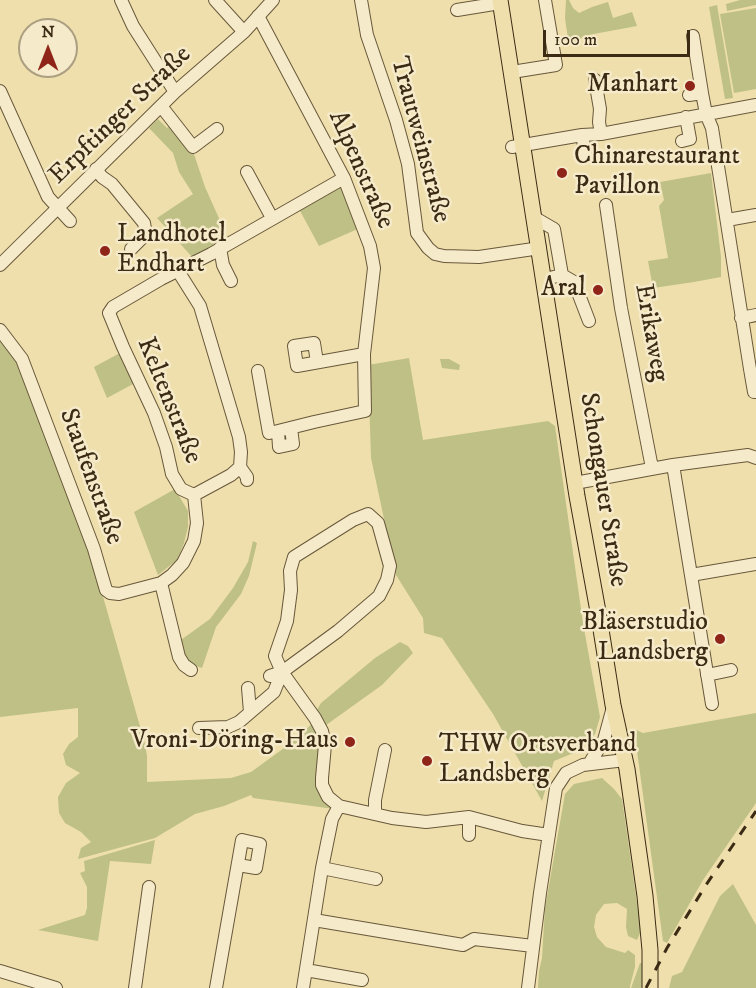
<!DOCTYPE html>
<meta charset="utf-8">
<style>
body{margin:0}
#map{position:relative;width:756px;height:988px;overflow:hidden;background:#efdfac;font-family:"IM FELL DW Pica",serif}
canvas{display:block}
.north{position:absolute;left:18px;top:18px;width:60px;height:60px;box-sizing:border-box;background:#f5eac9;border:2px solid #ab9e81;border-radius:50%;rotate:0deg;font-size:16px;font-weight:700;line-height:24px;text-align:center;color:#3b2b15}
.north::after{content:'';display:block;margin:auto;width:21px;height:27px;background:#8f2418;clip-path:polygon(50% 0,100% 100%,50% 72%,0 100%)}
.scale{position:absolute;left:543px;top:30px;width:147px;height:27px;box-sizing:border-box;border:3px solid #3b2b15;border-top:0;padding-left:8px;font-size:18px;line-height:21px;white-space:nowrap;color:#3b2b15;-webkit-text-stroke:4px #f5eac9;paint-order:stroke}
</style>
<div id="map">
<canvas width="756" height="988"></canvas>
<div class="north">N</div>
<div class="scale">100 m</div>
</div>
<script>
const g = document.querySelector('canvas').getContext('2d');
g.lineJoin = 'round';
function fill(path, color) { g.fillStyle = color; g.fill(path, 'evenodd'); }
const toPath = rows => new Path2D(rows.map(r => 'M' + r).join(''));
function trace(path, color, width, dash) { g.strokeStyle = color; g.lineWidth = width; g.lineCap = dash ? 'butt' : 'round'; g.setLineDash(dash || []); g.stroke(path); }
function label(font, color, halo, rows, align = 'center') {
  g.font = font + ' "IM FELL DW Pica",serif'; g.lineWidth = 5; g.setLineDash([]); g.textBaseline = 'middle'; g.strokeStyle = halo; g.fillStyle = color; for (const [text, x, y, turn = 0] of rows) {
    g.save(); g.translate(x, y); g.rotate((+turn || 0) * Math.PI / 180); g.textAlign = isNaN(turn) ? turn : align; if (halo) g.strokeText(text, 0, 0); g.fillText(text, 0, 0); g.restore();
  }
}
const green = toPath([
 [566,0,569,0,573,8,579,13,592,7,608,2,613,18,632,12,637,26,583,36,576,45,568,39,565,18],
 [740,0,756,0,756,5,727,11,726,4],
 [717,5,733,98,725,99,709,7],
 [756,8,756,89,734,93,720,14],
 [158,119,167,128,173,124,192,148,205,187,218,216,226,238,193,258,157,218,193,194,179,172,173,153,149,128],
 [711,173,721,257,721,277,694,282,653,288,648,261,668,258,659,206,664,200,660,182],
 [342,185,360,228,319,246,298,207],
 [0,337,18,362,86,531,102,593,145,744,147,756,147,782,231,778,251,772,291,743,315,721,320,732,320,778,334,809,253,798,251,795,224,806,195,814,155,838,78,859,81,848,91,842,81,832,65,823,59,813,58,797,66,783,80,773,66,765,63,754,69,744,78,737,78,708,0,717],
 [120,353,135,383,107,398,94,367],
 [409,358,423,440,548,421,555,426,583,623,600,717,595,734,581,750,554,761,542,801,493,714,442,638,424,633,423,618,396,575,371,458,368,365],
 [440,359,449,359,460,365,459,370,442,368],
 [175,489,188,511,188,527,184,543,177,560,158,575,134,512],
 [253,541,257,543,249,576,241,594,216,627,202,668,193,665,181,655,178,642,210,619,233,588,248,562],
 [400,642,408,646,413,653,382,685,322,728,315,713,321,703,375,658],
 [756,713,756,803,703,880,667,943,663,941,634,729,643,733],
 [602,778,614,789,622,799,641,931,637,940,628,936,626,927,627,909,617,903,604,904,596,915,594,927,597,937,606,947,625,953,628,950,635,955,635,967,630,986,630,988,538,988,539,971,542,958,545,908,565,794,574,784],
 [155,840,151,864,110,861,98,941,38,930,85,915,87,908,87,887,80,873,85,871,84,861],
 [733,884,756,925,756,988,669,988,672,976,682,972,720,896],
 [640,963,645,964,642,986,641,988,631,988]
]);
const minor = toPath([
 [121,0,133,26,175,92],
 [215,0,244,32],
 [361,0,367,35,396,120,408,164,417,233,428,248,435,254,444,256,479,257,540,248],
 [457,10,500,3],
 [258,16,344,178,370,246,374,268,364,354,297,366,294,346,314,343,317,362],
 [693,36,702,93],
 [512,72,556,65,545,0],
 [595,80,600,109,599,122,601,134],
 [0,91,48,197,70,221],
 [689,95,702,93,706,114,712,128,750,369,754,392,756,392],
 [161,106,193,147,217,129],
 [582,135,586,156],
 [682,141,690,139,686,117],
 [512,147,582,135,601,134,756,105],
 [96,169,102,177,112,184,144,223,146,234,131,249],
 [247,172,272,218],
 [606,205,621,308,652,468],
 [535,218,554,229,562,275,545,279],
 [727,220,756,215],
 [220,248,223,265,231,281],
 [0,265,175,92,244,32,273,0],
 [178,271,200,306,239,437,241,452,240,467,231,475,194,495,181,489,172,474,166,447,154,413,123,347,109,313,113,307,161,279,211,254,344,178],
 [562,275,574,282,589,321],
 [741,318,756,315],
 [0,330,22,359,94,549,106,590,110,593,119,594,161,583,172,575,183,563,194,541,197,523,194,495],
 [258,371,269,433,278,431],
 [291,428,293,444,279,447,278,431,314,422,365,411,364,354],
 [673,465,712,704],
 [240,467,247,477,247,480],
 [575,483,673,465,748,455,756,458],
 [691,575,756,564],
 [161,583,179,657,184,665,191,670],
 [707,675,731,670],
 [270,676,282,672,338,631,379,596,387,580,390,566,378,523,368,514,353,520,294,557,290,571,291,590,287,621,275,656,282,672,315,718,322,731,325,745,322,778,322,785,328,797,339,806,392,818,426,822,469,817,522,831,549,835],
 [248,688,250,712],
 [199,728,228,727,239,722,274,692,282,672],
 [589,764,604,740,613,707],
 [375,814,375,800,385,750],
 [469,835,469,817],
 [322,868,376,879],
 [314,920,463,945,474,939,533,946],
 [306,970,362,980],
 [0,971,56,988],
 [135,988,149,887],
 [216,988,242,840,260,844,256,868,238,865],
 [303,988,322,868,332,819,339,806],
 [528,988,540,893,556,788,566,773,583,765,625,760]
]);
const major = toPath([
 [500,0,577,496,599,617,613,705,627,769,645,896,650,950,650,988]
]);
const rail = toPath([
 [646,988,667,948,706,885,756,811]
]);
const markers = [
 [690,86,6,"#8f2418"],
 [562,173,6,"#8f2418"],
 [105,251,6,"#8f2418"],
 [598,290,6,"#8f2418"],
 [720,639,6,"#8f2418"],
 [350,742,6,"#8f2418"],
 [427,761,6,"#8f2418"]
];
const poiNames = [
 ["Manhart",678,86],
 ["Chinarestaurant",574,158,"left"],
 ["Pavillon",574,188,"left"],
 ["Landhotel",117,236,"left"],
 ["Endhart",117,266,"left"],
 ["Aral",586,290],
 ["Bläserstudio",708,624],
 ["Landsberg",708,654],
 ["Vroni-Döring-Haus",338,742],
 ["THW Ortsverband",439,746,"left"],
 ["Landsberg",439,776,"left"]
];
const streetNames = [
 ["Erpftinger Straße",121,116,-44],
 ["Trautweinstraße",419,140,75],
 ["Alpenstraße",360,170,66],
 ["Erikaweg",650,333,80],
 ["Keltenstraße",168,401,68],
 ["Staufenstraße",90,477,70],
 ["Schongauer Straße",602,490,81]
];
fill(green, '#bec086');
trace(minor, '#68583b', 14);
trace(major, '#3b2b15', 17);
trace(minor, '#f5eac9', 12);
trace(major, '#efdfac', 15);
trace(rail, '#3b2b15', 3, [10, 10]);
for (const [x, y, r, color] of markers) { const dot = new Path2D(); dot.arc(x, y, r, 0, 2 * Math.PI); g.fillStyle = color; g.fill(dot); trace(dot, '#f5eac9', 2); }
label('26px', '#3b2b15', '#f5eac9', poiNames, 'right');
label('26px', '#3b2b15', '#f5eac9', streetNames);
</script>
